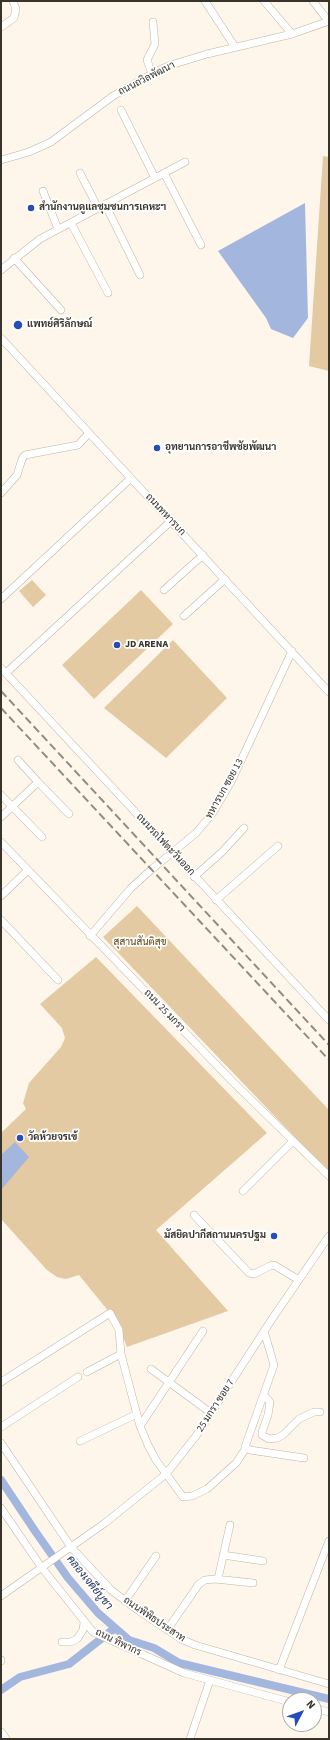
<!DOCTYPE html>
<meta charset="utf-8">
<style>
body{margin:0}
#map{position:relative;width:330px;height:1740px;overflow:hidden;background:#fef6ea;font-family:"Source Sans 3",sans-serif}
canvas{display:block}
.frame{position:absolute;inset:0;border:2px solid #38332b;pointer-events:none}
.north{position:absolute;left:282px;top:1692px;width:40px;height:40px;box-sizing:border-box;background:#fff;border:1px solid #afadaa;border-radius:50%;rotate:49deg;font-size:11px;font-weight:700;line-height:16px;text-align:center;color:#38332b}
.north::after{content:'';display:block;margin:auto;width:14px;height:18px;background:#264cbb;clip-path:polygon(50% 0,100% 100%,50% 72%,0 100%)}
</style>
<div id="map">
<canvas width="330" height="1740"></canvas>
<div class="frame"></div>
<div class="north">N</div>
</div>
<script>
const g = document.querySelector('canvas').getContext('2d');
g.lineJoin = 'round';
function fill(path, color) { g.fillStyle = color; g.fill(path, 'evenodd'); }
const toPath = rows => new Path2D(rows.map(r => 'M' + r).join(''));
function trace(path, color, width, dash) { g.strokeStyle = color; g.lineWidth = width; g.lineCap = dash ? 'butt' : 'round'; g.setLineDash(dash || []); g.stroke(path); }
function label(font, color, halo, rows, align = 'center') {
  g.font = font + ' "Source Sans 3",Sarabun,sans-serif'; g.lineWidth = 3.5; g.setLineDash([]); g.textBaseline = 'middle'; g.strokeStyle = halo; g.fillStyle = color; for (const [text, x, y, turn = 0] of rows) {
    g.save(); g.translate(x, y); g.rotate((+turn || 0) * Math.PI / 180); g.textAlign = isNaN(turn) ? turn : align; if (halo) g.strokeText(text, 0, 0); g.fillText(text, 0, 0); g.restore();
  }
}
const green = toPath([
 [323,156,329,157,329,371,309,366],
 [32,580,46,595,33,607,19,591],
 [141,590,173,624,94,699,62,665],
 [173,640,227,698,166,758,104,708],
 [137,906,329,1110,329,1173,103,937],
 [96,957,267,1133,156,1230,228,1311,127,1347,121,1332,114,1318,79,1275,66,1279,57,1277,47,1270,1,1219,1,1133,26,1109,23,1103,29,1083,61,1047,65,1038,62,1028,40,1004]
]);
const water = toPath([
 [305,203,308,318,293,338,271,329,266,318,218,251],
 [15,1142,29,1157,1,1190,1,1155]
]);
const canal = toPath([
 [1,1480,35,1531,68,1578,98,1613,129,1640,154,1648,179,1663,329,1699],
 [1,1690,20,1677,69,1664,115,1628]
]);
const minor = toPath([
 [205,1,235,47],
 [264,1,292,34],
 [313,1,329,22],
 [1,27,14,18,16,9,13,1],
 [152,74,147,60,155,44,153,22],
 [121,110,155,178],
 [1,160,29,152,51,142,113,96,157,71,171,65,207,54,292,34,329,21],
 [80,173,98,208],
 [164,173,201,245],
 [43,191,58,229],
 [105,204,140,275],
 [71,223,108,293],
 [14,258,61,310],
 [1,270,40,239,185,162],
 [1,338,329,692],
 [1,493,17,475,22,459,25,455,78,445,89,433],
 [164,590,203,555],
 [1,599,131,478],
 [184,616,225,579],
 [1,668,329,1020],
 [6,673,171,521],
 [38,782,69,814],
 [1,795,42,837],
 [1,817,38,782,18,760],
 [1,842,233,1082,329,1176],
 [194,877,222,852,244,828],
 [1,896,28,870],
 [216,900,278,846],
 [1,920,58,980],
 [90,936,131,888,151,870,196,833,212,814,231,782,292,651],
 [243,1191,293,1141],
 [194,1215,249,1273,254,1274,270,1266,274,1265,299,1280],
 [264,1331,274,1365,245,1447,250,1450,304,1458],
 [151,1369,211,1413],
 [87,1372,121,1354],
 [1,1382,110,1313,119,1330,121,1354,140,1426,148,1445,156,1460,183,1497,192,1496,207,1489,236,1463,246,1448],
 [264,1395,270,1402,268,1415,262,1432,262,1435,269,1439,277,1438,283,1435,299,1419,314,1412,320,1412],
 [140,1426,203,1331],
 [1,1427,78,1377],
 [80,1441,137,1414],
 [1,1443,71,1547,111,1590,139,1611,181,1639,195,1645,329,1684],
 [1,1508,42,1568,93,1632,184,1673,290,1702],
 [223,1555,263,1561],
 [218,1579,230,1525],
 [1,1596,105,1523,166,1474,196,1436,272,1319,329,1236],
 [125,1601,156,1556],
 [167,1630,199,1584,205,1580,215,1579,253,1583],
 [62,1642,71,1642,77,1639,83,1630,84,1622],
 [1,1660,1,1661],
 [279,1670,329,1541],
 [314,1708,329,1712],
 [190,1739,210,1680]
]);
const major = toPath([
 [1,1733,5,1739]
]);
const rail = toPath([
 [1,691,329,1045],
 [1,708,329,1060]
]);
const markers = [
 [31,208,4,"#264cbb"],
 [18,325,5,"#264cbb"],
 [157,448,4,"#264cbb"],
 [117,645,4,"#264cbb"],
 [20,1138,4,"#264cbb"],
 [274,1236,4,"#264cbb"]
];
const streetNames = [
 ["ถนนถวิลพัฒนา",147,79,-27],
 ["ถนนทหารบก",165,515,47],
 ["ทหารบก ซอย 13",225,789,-61],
 ["ถนนรถไฟตะวันออก",165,845,47],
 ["ถนน 25 มกรา",164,1011,46],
 ["25 มกรา ซอย 7",216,1406,-57],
 ["ถนนพิพิธประสาท",154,1620,34],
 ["ถนน ทิพากร",118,1643,26]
];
const poiNames = [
 ["สำนักงานดูแลชุมชนการเคหะฯ",39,208],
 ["แพทย์ศิริลักษณ์",27,325],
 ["อุทยานการอาชีพชัยพัฒนา",165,448],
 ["JD ARENA",125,645],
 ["วัดห้วยจรเข้",28,1138],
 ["มัสยิดปากีสถานนครปฐม",266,1236,"right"]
];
const parkNames = [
 ["สุสานสันติสุข",140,943]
];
const waterNames = [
 ["คลองเจดีย์บูชา",89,1583,51]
];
fill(green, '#e4caa2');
fill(water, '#a3b6de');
trace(canal, '#a3b6de', 8);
trace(minor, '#c0b3a0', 8);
trace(major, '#c0b3a0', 10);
trace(minor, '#fff', 7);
trace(major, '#fff', 9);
trace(rail, '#928b82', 2, [8, 4]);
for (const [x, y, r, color] of markers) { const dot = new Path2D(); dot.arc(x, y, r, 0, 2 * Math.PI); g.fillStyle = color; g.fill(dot); trace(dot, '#fff', 1.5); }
label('10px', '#38332b', '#fff', streetNames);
label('bold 10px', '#38332b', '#fff', poiNames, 'left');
label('10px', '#583e0c', '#fff', parkNames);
label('italic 11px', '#1e3264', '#fff', waterNames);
</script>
